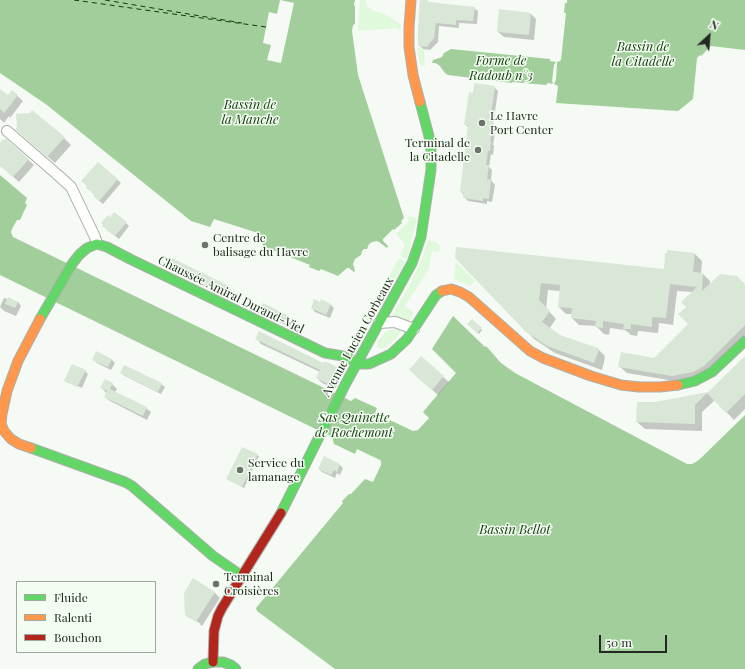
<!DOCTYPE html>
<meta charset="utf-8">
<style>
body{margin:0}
#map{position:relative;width:745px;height:669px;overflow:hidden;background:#f5faf4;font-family:"Playfair Display",serif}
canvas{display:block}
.legend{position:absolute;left:16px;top:581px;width:140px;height:72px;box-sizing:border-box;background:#f3fdf1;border:1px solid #a0a89f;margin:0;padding:5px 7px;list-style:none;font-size:12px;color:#242823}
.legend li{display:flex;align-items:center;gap:8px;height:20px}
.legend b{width:20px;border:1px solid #a0a89f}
.north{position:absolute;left:689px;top:16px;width:40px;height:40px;-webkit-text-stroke:3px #f3fdf1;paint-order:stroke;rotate:26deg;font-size:11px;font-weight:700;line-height:16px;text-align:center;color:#242823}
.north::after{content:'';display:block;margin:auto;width:14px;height:18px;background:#242823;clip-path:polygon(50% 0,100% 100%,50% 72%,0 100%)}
.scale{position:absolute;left:599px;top:635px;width:68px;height:18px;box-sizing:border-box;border:2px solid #242823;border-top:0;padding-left:5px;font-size:12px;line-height:14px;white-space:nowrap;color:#242823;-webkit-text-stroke:3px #f3fdf1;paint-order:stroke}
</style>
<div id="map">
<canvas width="745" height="669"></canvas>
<ul class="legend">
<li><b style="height:5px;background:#63d668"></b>Fluide</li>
<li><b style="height:5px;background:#ff974d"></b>Ralenti</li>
<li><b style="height:5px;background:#b3261e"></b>Bouchon</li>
</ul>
<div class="north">N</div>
<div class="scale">50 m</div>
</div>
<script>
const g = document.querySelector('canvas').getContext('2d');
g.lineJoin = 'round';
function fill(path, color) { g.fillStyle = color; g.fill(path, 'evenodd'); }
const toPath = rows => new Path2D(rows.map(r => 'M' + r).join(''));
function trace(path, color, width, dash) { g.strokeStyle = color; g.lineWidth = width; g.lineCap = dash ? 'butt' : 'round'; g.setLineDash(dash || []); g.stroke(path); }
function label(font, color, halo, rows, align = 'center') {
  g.font = font + ' "Playfair Display",serif'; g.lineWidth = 3; g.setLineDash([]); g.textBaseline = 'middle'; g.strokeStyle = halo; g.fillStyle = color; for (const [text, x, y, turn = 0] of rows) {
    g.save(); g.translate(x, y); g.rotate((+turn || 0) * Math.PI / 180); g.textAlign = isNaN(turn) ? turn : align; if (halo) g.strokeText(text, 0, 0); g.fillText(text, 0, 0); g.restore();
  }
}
const green = toPath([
 [360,0,365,0,367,6,372,10,384,14,396,21,400,24,401,26,400,30,397,28,358,31],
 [417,47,424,50,425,66,420,65],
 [407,216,417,218,407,259,400,256,404,247,404,243,396,234,409,221],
 [428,240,436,242,440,246,439,252,432,251,429,269,405,306,414,313,408,322,390,319,409,286,422,259],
 [399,258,406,262,387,293,368,321,364,319,392,271],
 [456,262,475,281,470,286,454,279],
 [395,329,402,330,395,340,386,347,382,349,377,346,378,341,385,332]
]);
const water = toPath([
 [0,0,355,0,354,5,355,6,355,24,353,25,352,31,358,75,404,218,401,221,402,223,394,230,393,229,383,239,383,241,388,246,387,248,379,242,377,241,372,242,369,244,367,249,364,249,362,251,361,255,355,259,353,264,355,271,354,272,349,268,347,268,338,276,321,269,319,271,309,267,310,265,263,246,258,233,214,219,210,227,191,221,47,105,0,73],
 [567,0,745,0,745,50,711,46,701,56,700,55,697,58,693,99,678,111,556,103,558,86,554,84,556,80,557,62,560,61,561,60,566,13,564,13,565,3,567,3],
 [451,49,550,59,550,61,556,62,554,65,552,81,553,84,548,83,546,85,512,82,512,83,448,75,445,73,439,65,435,63,432,63,433,60,442,57,444,53],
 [0,175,27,198,25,203,27,205,20,220,17,220,12,229,11,232,13,237,351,401,355,398,377,408,375,413,413,431,418,430,429,418,423,412,456,373,432,349,453,316,485,347,486,346,501,363,515,373,687,464,692,464,696,462,701,458,745,415,745,669,335,669,257,611,256,608,343,503,342,501,349,494,351,494,365,479,373,482,381,465,381,461,380,460,357,449,355,454,334,444,332,437,0,275]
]);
const pier = toPath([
 [280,0,294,3,281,63,267,60,271,45,263,43,269,12,277,14]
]);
const shadow = toPath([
 [429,3,474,8,478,11,477,24,459,23,459,28,439,26,438,42,430,50,423,49,419,45],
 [500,11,531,14,536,19,534,40,504,37,498,32],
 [494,87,498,91,493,125,496,127,493,145,494,146,493,155,491,154,489,167,492,170,491,180,495,185,492,202,487,201,487,204,468,201,464,197,464,195,461,192,469,128,465,124,473,94],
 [0,90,8,96,12,91,23,101,10,118,9,116,4,123,0,119],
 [24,136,64,138,71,145,55,163],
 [6,140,34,165,19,182,0,165,0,145],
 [98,163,121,183,103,204,97,199,88,186],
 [126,223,129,226,119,239,107,230],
 [668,251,695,254,702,261,701,274,703,274,710,281,710,285,745,285,745,339,711,373,680,382,627,373,619,366,654,359,689,324,687,307,693,292,677,291,673,325,659,323,658,333,638,331,637,336,631,335,625,330,610,328,609,335,604,334,596,326,579,325,572,318,572,314,566,314,559,307,560,291,548,290,546,308,556,319,549,329,559,335,598,349,605,356,604,357,605,358,602,370,555,353,534,339,456,258,665,270],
 [167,266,226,286,232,291,228,298,173,272],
 [4,298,18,302,21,306,16,316,4,311,0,307],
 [321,303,330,304,334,308,330,318,315,312,312,308],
 [260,311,286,316,290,319,289,321,300,327,303,330,302,333,263,314],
 [472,321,482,330,479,334,468,324],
 [257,339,338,369,343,374,335,389,322,383,317,378,320,372,261,344],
 [745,357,745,409,734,420,715,400,702,412,702,431,645,429,637,422,656,403,708,393],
 [93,359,111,359,115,363,111,370,97,363],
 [85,371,88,374,82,388,68,382,68,383,65,381],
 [121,373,161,384,165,387,161,394,125,376],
 [416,376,443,377,449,382,438,395],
 [112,384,117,389,115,392,146,408,151,412,147,420,110,401,105,397,106,393,102,388],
 [257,455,259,456,244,488,229,480],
 [325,458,340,465,343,468,340,475,337,473,335,478,322,472,319,469],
 [194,579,215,593,220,598,202,626,200,625,201,624,189,617,189,618,186,615]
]);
const ferry = toPath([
 [74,0,266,27],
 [105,0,242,23]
]);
const building = toPath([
 [420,0,427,0,429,2,475,7,473,21,456,20,456,25,436,23,434,38,427,47,418,46,418,28],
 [499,9,531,13,529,35,497,32],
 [474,83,495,86,490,122,493,122,490,141,491,141,490,151,488,151,486,165,489,165,487,179,491,180,489,199,483,198,483,201,463,198,464,193,460,192,468,125,464,125,469,92,473,93],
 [0,89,8,95,12,90,18,95,4,113,0,109],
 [32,110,65,137,47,157,15,129,17,127,16,114,30,113],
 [3,139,4,140,6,139,29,159,13,177,0,166,0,143],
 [98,162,118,179,99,201,93,196,94,194,87,189,86,187,87,186,81,181],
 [114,212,127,222,115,236,102,226,103,225,101,223,108,215,110,217],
 [456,247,664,269,665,253,667,253,667,250,695,253,693,272,703,273,702,291,720,274,737,276,745,284,745,325,704,366,693,372,672,376,618,367,621,352,654,358,688,324,678,314,686,307,681,302,697,287,670,284,666,318,652,317,652,327,631,324,631,329,623,329,624,324,603,321,603,328,595,327,596,321,571,318,572,308,558,307,560,285,541,283,539,300,550,311,542,322,560,335,598,348,597,350,599,350,594,363,547,346,526,332,455,258],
 [170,257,227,285,223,294,166,266],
 [8,297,18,302,15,308,5,304],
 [314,299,320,302,321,299,331,304,326,315,311,308],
 [263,303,287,315,285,319,301,326,299,330,259,311],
 [472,319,482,328,477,333,467,324],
 [259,331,323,363,324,362,327,362,339,368,330,385,316,378,320,370,255,339],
 [96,351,112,359,108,367,92,360],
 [421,356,444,376,432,390,409,370],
 [745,356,745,394,726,413,707,393],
 [72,364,86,370,77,387,64,381],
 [124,365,162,383,158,392,120,373],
 [105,379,113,383,110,389,147,407,143,416,104,397,107,391,100,388],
 [708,392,695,405,695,424,636,422,637,402,655,402],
 [242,447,258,454,242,487,226,479],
 [324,456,340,464,337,472,334,470,331,475,318,469],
 [193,578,215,592,196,622,185,615,184,593]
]);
const street = toPath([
 [7,131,59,176,71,187,95,237,97,244],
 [379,323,395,322,414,329]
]);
const fast = toPath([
 [40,319,72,264,79,255,87,248,97,244,107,247,130,259,325,353,343,356,360,364,369,364,391,354,407,339,436,295,442,291],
 [678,385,695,381,712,372,745,341],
 [31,448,125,482,132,486,213,556,242,576],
 [281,513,346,383,412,263,421,237,431,170,431,150,429,136,420,102],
 [198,669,205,664,213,662,223,662,231,665,236,669]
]);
const slow = toPath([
 [411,0,409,28,409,47,413,75,420,102],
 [442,291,451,289,460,292,469,297,530,351,543,358,591,376,621,385,639,387,660,387,678,385],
 [31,448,19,444,11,439,4,431,1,424,2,414,7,391,18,361,40,319]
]);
const jam = toPath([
 [213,662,214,631,218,616,222,608,281,513]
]);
const markers = [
 [482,123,4,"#6d726c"],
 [478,150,4,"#6d726c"],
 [205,245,4,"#6d726c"],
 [240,470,4,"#6d726c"],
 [216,584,4,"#6d726c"]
];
const poiNames = [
 ["Le Havre",490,116],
 ["Port Center",490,130],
 ["Terminal de",470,143,"right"],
 ["la Citadelle",470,157,"right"],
 ["Centre de",213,238],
 ["balisage du Havre",213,252],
 ["Service du",248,463],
 ["lamanage",248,477],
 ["Terminal",224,577],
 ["Croisières",224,591]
];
const streetNames = [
 ["Chaussée Amiral Durand-Viel",231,295,26],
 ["Avenue Lucien Corbeaux",358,337,-61]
];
const waterNames = [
 ["Bassin de",643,47],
 ["la Citadelle",643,62],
 ["Forme de",501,61],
 ["Radoub n°3",501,76],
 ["Bassin de",250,105],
 ["la Manche",250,120],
 ["Sas Quinette",354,418],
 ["de Rochemont",354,433],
 ["Bassin Bellot",515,530]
];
fill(green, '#e0f8dc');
fill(water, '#a1ce9b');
fill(pier, '#f5faf4');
fill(shadow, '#0003');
trace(ferry, '#123c0d', 1, [5, 4]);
fill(building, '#d9e7d7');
trace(street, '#abafaa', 12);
trace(fast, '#abafaa', 11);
trace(slow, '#abafaa', 11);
trace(jam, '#abafaa', 11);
trace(street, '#fefefd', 10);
trace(fast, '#63d668', 9);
trace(slow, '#ff974d', 9);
trace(jam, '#b3261e', 9);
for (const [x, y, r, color] of markers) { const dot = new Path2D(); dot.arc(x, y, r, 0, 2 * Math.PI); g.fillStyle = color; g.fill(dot); trace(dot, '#f3fdf1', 1.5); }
label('12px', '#242823', '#f3fdf1', poiNames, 'left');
label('12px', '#242823', '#f3fdf1', streetNames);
label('italic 13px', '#123c0d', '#f3fdf1', waterNames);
</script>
